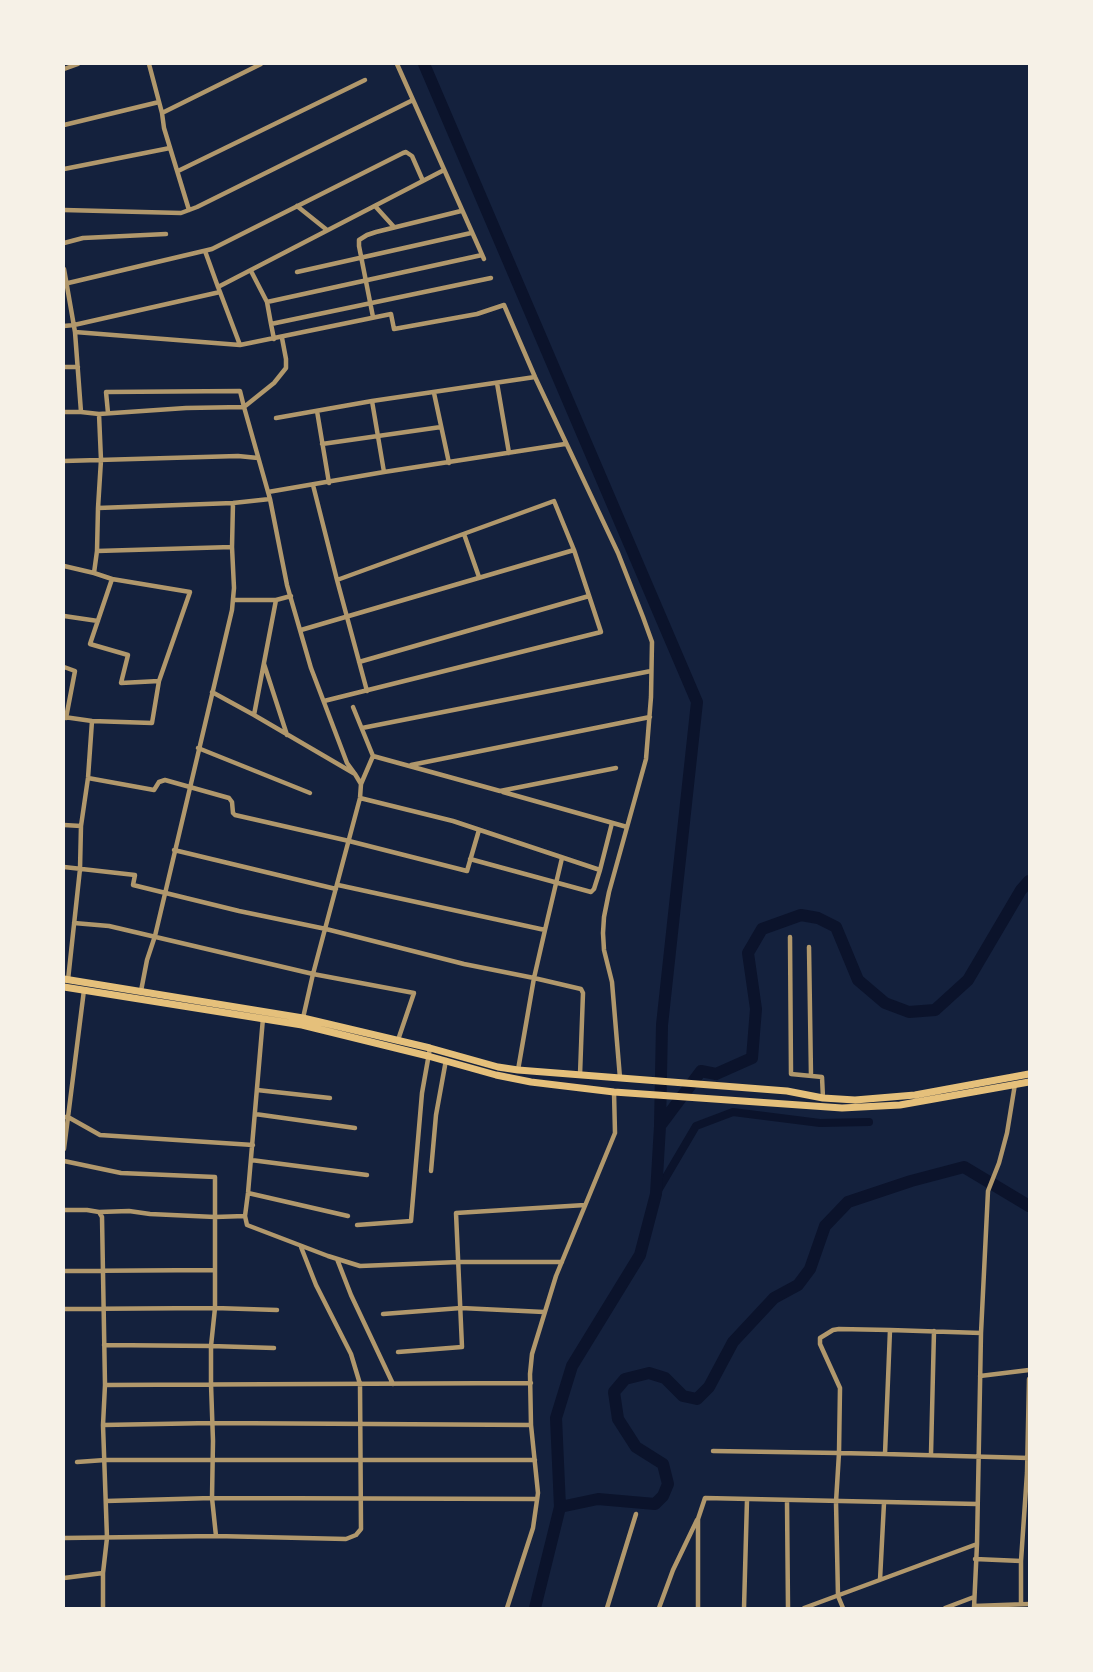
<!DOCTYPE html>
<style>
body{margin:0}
#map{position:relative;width:1093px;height:1672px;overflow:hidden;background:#14213d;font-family:Lato,sans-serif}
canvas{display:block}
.frame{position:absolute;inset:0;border:65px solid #f6f1e7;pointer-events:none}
</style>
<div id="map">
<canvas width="1093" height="1672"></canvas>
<div class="frame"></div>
</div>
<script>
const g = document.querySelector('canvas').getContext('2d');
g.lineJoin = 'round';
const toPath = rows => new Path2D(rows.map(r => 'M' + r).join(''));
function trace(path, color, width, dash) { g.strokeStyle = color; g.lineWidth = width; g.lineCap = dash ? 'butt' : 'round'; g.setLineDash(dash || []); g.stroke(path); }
const canal = toPath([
 [656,1194,696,1126,733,1112,820,1123,869,1122]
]);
const river = toPath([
 [424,64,697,702,662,1025,660,1126,656,1194,640,1255,572,1366,556,1418,560,1507,535,1608],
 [660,1126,701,1071,716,1074,752,1058,756,1009,748,953,762,929,801,915,818,918,836,927,858,980,885,1003,909,1012,935,1010,968,980,1021,890,1029,881],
 [560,1507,598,1499,655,1504,663,1496,668,1484,663,1464,636,1447,618,1419,614,1392,625,1379,649,1373,665,1378,683,1396,697,1399,709,1387,733,1342,774,1298,798,1285,810,1269,825,1226,848,1202,911,1181,964,1167,1029,1206]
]);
const minor = toPath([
 [149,64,162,113,164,128,189,210],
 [397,64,484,259],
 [64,69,78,64],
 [162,113,261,64],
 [64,125,159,102],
 [64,169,170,148],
 [178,171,365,80],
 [297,206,327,230],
 [375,206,394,227],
 [64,210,181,213,197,207,413,100],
 [64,243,83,238,166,234],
 [205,251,218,287],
 [64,269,75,332,81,412],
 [251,271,267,302,271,324],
 [297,272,471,233],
 [64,284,212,249,403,153,406,152,412,156,423,181],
 [220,292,240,345],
 [267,302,482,255],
 [373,317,359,246,359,240,367,235,376,232,461,211],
 [64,326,74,325,220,292,218,287,444,170],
 [75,332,240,345,391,314,394,329,477,314,504,305,535,377,618,553,643,617,652,642,651,697,646,759,609,892,604,917,603,933,604,950,612,982,620,1078],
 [274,339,271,324,491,278],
 [64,367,78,367],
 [497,383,509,453],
 [434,393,449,463],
 [372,401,384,472],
 [317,411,329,483],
 [64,412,81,412,99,414,186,408,244,407,270,499,287,585,311,668,347,763,355,774],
 [108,413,106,392,240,391,244,407,274,383,286,368,286,359,282,338],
 [99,414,101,460,98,508,233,503,270,499],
 [276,418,372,401,535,377],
 [322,444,441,427],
 [64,461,238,456,258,458],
 [313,485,337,580,367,691],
 [268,492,384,472,565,444],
 [464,534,479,577],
 [97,551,232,547],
 [64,566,94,573,97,551,98,508],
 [94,573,112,579,190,592,159,681,121,683,128,655,90,644,112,579],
 [291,596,276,600,254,715,355,774,361,784,360,798,313,974,303,1018],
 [233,600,276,600],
 [64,616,98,621],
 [301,630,574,550],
 [359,662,589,596],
 [264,664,287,735],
 [64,667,75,671,66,718],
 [212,692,254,715],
 [324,701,601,632,574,550,554,501,337,580],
 [353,707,373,756,361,784],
 [64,717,92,721,152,723,159,681],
 [362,728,651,671],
 [198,748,310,793],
 [373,756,500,791,616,768],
 [411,765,650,717],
 [88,778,154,790,159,782,165,780,229,798,232,802,233,813,235,815,349,841,467,871,479,830],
 [503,792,627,827],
 [360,798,453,821,600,870],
 [64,825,81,826],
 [174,850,336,889],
 [470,859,591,892,594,889,600,870,612,823],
 [64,867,135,875,133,885,239,911,326,929,464,964,534,978,545,930,338,885],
 [74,923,109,926,313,974,414,993,398,1040],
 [545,930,562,858],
 [790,937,791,1074,822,1077,823,1098],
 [809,947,811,1076],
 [68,980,80,869,81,826,88,778,92,721],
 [141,991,147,960,155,936,232,610,234,588,232,547,233,503],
 [263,1018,248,1193,245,1216,247,1225,328,1256,360,1266,459,1262,562,1262],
 [518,1070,534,978,581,989,583,993,580,1075],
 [257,1090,330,1098],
 [255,1114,355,1128],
 [64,1117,68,1117,100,1135,253,1145],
 [64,1149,84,990],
 [251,1160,367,1175],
 [64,1161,121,1173,215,1177,215,1308,211,1346,211,1384,213,1441,212,1498,216,1536],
 [431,1171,436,1115,446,1060],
 [248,1193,348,1216],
 [64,1210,87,1210,99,1212,129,1211,150,1214,215,1217,245,1216],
 [99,1212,102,1217,105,1385,103,1425,107,1538,103,1573,103,1608],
 [357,1225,411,1221,422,1093,430,1048],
 [337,1259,351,1295,393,1384],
 [64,1271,215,1270],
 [64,1309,215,1308,277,1310],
 [383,1314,461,1308,544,1312],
 [981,1333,890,1330,885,1454,1029,1458],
 [104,1345,211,1346,274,1348],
 [398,1352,462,1347,456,1213,585,1205],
 [980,1376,1029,1370],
 [105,1385,531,1383],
 [103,1425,212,1423,531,1425],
 [713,1451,839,1453,840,1388,820,1344,820,1338,833,1330,839,1329,890,1330],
 [931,1454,934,1331],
 [77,1462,105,1460,535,1460],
 [106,1501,212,1498,537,1499],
 [787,1501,788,1608],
 [64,1538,216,1536,346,1539,356,1535,361,1529,360,1384,351,1354,316,1285,301,1247],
 [975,1559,1021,1561,1027,1473,1029,1379],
 [64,1578,103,1573],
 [880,1580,884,1503],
 [1021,1604,1021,1561],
 [974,1606,1029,1604],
 [507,1608,533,1528,538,1493,531,1425,530,1374,532,1354,556,1276,615,1133,614,1092],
 [607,1608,636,1514],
 [659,1608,673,1570,697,1520],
 [698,1608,698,1519,705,1498,977,1504],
 [744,1608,747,1500],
 [804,1608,977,1544],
 [843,1608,838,1596,836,1502,839,1453,885,1454],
 [945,1608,974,1597],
 [974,1608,977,1544,981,1333,988,1191,999,1163,1007,1133,1015,1084]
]);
const trunk = toPath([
 [64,979,303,1018,430,1048,498,1067,518,1070,787,1091,823,1098,855,1100,915,1095,1029,1074],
 [64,987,302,1025,428,1056,496,1075,531,1082,614,1092,842,1108,900,1105,1029,1082]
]);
trace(canal, '#0b132b', 8);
trace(river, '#0b132b', 12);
trace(minor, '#b1986c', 4.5);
trace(trunk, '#e5c07b', 7);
</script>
